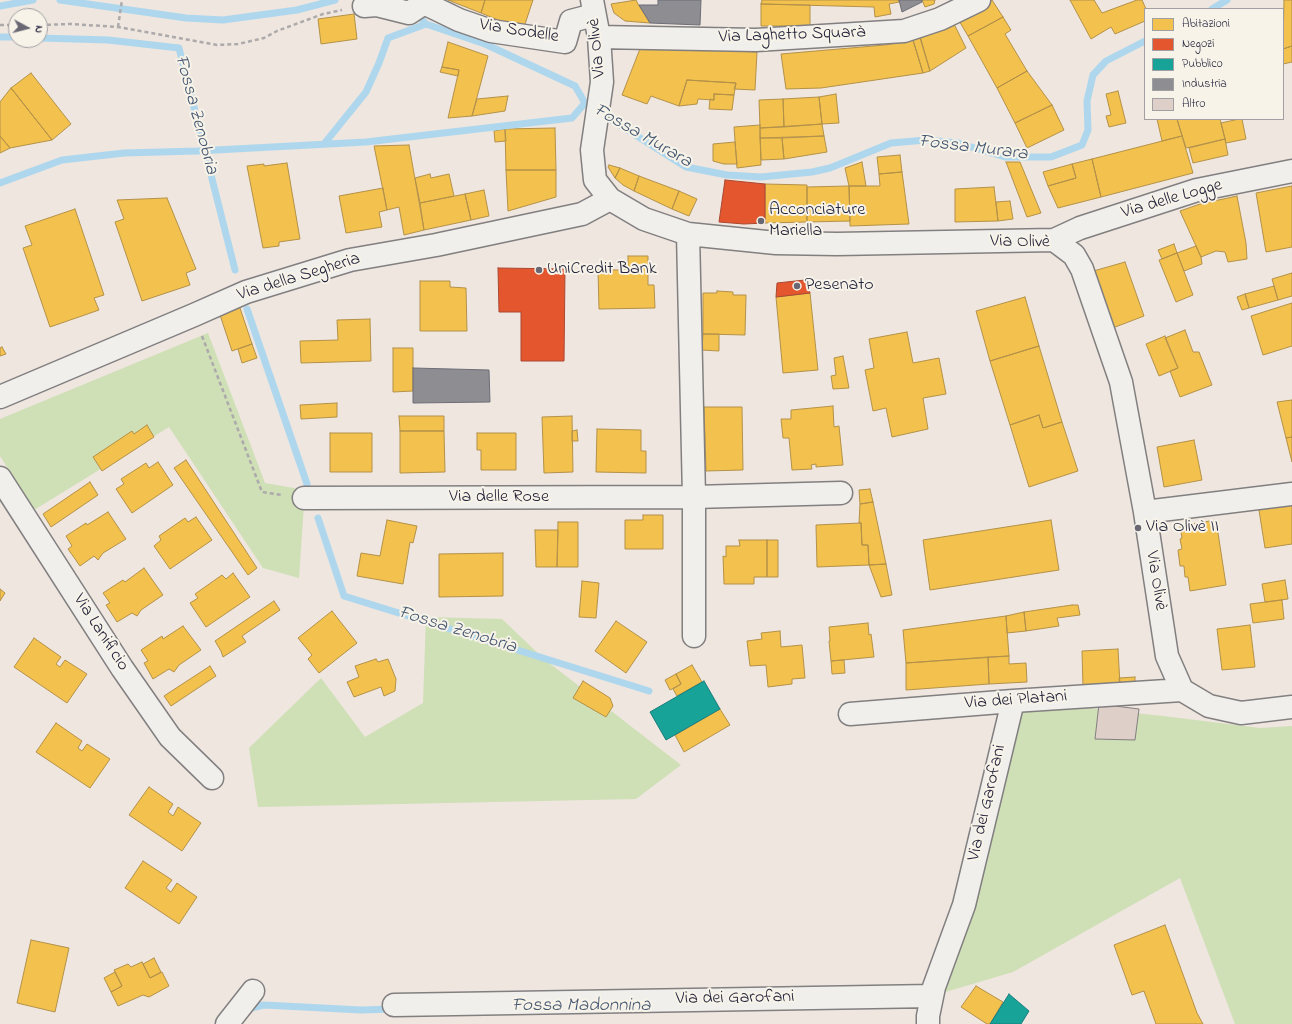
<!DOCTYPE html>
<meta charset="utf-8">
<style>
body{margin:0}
#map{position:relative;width:1292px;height:1024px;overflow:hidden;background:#eee6df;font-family:"Indie Flower",sans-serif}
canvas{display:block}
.legend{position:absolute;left:1144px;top:8px;width:140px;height:112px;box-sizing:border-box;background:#f7f3e8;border:1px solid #a29fa3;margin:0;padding:5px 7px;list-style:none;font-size:12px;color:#22223b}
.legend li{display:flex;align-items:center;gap:8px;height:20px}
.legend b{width:20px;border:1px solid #a29fa3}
.north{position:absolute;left:8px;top:8px;width:40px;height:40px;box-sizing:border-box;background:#f7f3e8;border:1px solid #a29fa3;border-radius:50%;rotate:97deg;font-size:11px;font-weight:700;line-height:16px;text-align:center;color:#22223b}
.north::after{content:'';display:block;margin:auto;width:14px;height:18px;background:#696774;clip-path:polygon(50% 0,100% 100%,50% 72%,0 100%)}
</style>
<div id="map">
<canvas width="1292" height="1024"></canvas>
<ul class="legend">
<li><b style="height:11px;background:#f2c14e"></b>Abitazioni</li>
<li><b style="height:11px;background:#e4572e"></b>Negozi</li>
<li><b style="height:11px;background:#17a398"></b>Pubblico</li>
<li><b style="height:11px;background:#8d8d92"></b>Industria</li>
<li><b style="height:11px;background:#decfc8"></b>Altro</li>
</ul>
<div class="north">N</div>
</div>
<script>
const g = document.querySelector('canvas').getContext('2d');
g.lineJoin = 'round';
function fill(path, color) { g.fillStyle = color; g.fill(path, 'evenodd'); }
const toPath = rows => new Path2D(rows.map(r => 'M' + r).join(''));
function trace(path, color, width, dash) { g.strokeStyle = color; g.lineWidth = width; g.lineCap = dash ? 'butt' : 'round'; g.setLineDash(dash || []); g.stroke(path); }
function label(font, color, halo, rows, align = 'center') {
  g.font = font + ' "Indie Flower",sans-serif'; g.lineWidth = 4; g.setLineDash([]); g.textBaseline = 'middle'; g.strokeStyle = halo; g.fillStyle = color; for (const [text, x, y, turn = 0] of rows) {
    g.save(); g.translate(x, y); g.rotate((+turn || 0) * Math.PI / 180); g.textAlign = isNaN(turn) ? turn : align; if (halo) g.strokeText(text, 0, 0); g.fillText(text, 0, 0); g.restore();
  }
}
const green = toPath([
 [208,333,265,483,305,490,299,578,263,568,169,427,34,510,0,456,0,419],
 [426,617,502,619,544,659,681,765,636,799,258,807,249,748,321,678,365,737,423,703],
 [1067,706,1163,716,1260,728,1292,726,1292,1024,1235,1024,1180,878,1013,972,942,993,970,922,1016,709]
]);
const homes = toPath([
 [448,0,485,0,481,13,448,0],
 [485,0,533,0,523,30,481,13,485,0],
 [636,0,638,4,650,23,625,21,614,13,611,4,636,0],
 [762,0,899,0,899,2,889,4,891,14,875,17,874,7,761,4,762,0],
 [922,0,935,0,934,4,925,7,922,0],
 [992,0,1003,17,968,36,958,19,992,0],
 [1070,0,1094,0,1102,13,1137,0,1142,0,1146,9,1145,9,1145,21,1115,34,1111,27,1091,39,1070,0],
 [1284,0,1292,0,1292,46,1283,49,1284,0],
 [761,4,810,5,810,26,761,26,761,4],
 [354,14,357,39,321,44,318,19,354,14],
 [1003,17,1011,30,1005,34,1027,71,997,88,968,36,1003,17],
 [953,22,966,48,930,71,920,36,953,22],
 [920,38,930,71,923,73,913,40,920,38],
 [913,40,923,73,821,88,786,89,781,54,885,45,913,40],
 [643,41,681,48,757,52,755,90,734,89,736,83,687,80,679,106,651,96,647,104,622,95,643,41],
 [448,42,488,56,472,116,448,118,459,70,442,67,448,42],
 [1292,46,1292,62,1283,64,1283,49,1292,46],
 [442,67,459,70,458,76,440,72,442,67],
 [1027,71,1052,105,1015,123,997,88,1027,71],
 [31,73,71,124,52,140,11,88,31,73],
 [687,80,736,83,734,95,714,94,714,100,698,99,697,104,679,106,687,80],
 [11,88,52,140,10,148,0,136,0,102,11,88],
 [1118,91,1126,123,1109,127,1106,116,1111,115,1106,94,1118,91],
 [714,94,734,95,732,110,709,109,710,99,714,100,714,94],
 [836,94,839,123,822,124,819,97,836,94],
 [508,96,505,111,472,116,477,99,508,96],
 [819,97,822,124,784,127,783,99,819,97],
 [783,99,784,127,760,128,759,100,783,99],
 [1052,105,1064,130,1027,148,1015,123,1052,105],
 [1157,119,1177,119,1182,136,1162,141,1157,119],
 [1177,119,1220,119,1225,139,1186,148,1177,119],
 [1239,119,1242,119,1246,139,1226,143,1221,123,1239,119],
 [822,124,824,136,760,138,760,128,822,124],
 [760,125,761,165,737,168,734,127,760,125],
 [555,128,556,170,506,170,505,129,555,128],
 [505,129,506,141,495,142,494,131,505,129],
 [0,136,10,148,0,153,0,136],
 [824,136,827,152,784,159,782,138,824,136],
 [1182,136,1193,173,1101,197,1092,159,1182,136],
 [760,138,782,138,784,159,761,160,760,138],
 [1225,139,1228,155,1193,163,1189,148,1225,139],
 [735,142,737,164,724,164,713,161,713,144,735,142],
 [409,145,424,230,404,235,399,207,387,210,374,146,409,145],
 [900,155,902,172,879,174,877,157,900,155],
 [1092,159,1101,197,1058,208,1048,186,1076,178,1072,164,1092,159],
 [862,162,866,186,849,186,845,168,862,162],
 [1006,162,1020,162,1041,213,1027,217,1006,162],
 [287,163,300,239,279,242,279,246,263,248,247,166,264,164,264,166,287,163],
 [1072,164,1076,178,1048,186,1043,172,1072,164],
 [609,165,620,168,615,178,608,167,609,165],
 [620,168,639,176,634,191,623,185,615,178,620,168],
 [506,170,556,170,556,197,508,211,506,170],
 [902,172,909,224,850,226,849,186,880,186,879,174,902,172],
 [430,174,431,178,449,174,454,196,420,203,415,178,430,174],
 [639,176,679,191,672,209,634,191,639,176],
 [765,184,807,185,807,222,765,223,765,184],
 [849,186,850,221,807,222,807,187,849,186],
 [1292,186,1292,247,1266,252,1256,193,1292,186],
 [994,187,998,221,955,222,955,189,994,187],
 [383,188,387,210,379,212,382,227,346,233,339,196,383,188],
 [484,190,489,216,471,220,465,194,484,190],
 [679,191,697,199,689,216,672,209,679,191],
 [465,194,471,220,424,230,420,203,465,194],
 [1237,196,1246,243,1247,259,1228,262,1225,252,1216,251,1201,257,1180,211,1200,204,1237,196],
 [167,198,196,269,186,273,190,285,142,301,115,222,124,219,117,200,167,198],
 [1010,201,1013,219,998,221,996,202,1010,201],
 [75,209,104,295,94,298,99,310,50,327,23,248,32,245,25,226,75,209],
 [1174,244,1177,253,1162,259,1158,250,1174,244],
 [1196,246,1201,257,1202,264,1184,271,1177,253,1196,246],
 [1177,253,1193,295,1176,302,1159,260,1177,253],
 [628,256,648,256,648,285,654,285,655,308,599,309,598,270,628,270,628,256],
 [1125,262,1144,316,1110,329,1090,272,1125,262],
 [1292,273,1292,296,1278,300,1272,279,1292,273],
 [420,281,450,281,450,287,466,288,467,331,420,331,420,281],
 [1274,286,1278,300,1249,308,1245,294,1274,286],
 [717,291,733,292,733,295,746,295,745,335,703,334,703,293,717,293,717,291],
 [810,293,818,370,783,373,776,297,810,293],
 [1245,294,1249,308,1242,310,1237,297,1245,294],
 [1025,297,1039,346,990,361,976,311,1025,297],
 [1292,303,1292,346,1263,355,1251,316,1292,303],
 [239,305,252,344,232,351,219,312,239,305],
 [370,319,371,361,301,363,300,341,338,340,337,320,370,319],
 [1185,330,1193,352,1199,352,1212,385,1180,397,1170,371,1178,368,1165,338,1185,330],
 [907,332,913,363,939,358,946,394,923,398,928,429,892,437,886,408,873,411,865,370,874,368,869,339,907,332],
 [703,334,719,334,719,351,702,350,703,334],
 [1165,336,1178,368,1159,376,1146,344,1165,336],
 [252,344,257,358,242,363,238,349,252,344],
 [1039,346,1062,422,1043,428,1039,415,1010,425,990,361,1039,346],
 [2,347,6,354,0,356,0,348,2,347],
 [393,348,413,348,413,391,393,392,393,348],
 [843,356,849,388,833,389,831,376,836,375,834,358,843,356],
 [1292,400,1292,437,1286,438,1277,402,1292,400],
 [337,403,337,417,301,419,300,405,337,403],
 [833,406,834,427,839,426,843,465,816,467,816,464,811,465,812,469,792,470,789,438,783,438,781,419,791,419,791,410,833,406],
 [704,407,742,407,743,470,706,471,704,407],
 [1039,415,1043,428,1062,422,1078,471,1029,487,1010,425,1039,415],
 [399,416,444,416,444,431,400,431,399,416],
 [572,416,573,472,544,473,542,417,572,416],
 [147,425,154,437,102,471,93,457,132,431,134,434,147,425],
 [597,429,641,430,641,451,646,451,646,473,596,472,597,429],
 [577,430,578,441,572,441,572,431,577,430],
 [400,431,444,431,445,472,400,473,400,431],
 [330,433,372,433,372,472,330,472,330,433],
 [477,433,516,433,516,470,481,470,481,450,477,450,477,433],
 [1292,437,1292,462,1286,438,1292,437],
 [1194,440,1202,480,1164,487,1157,447,1194,440],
 [186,460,257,568,248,575,174,468,186,460],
 [158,462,173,485,132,513,116,489,124,484,121,479,146,463,149,468,158,462],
 [90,482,98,495,51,527,43,514,90,482],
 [870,489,873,502,860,504,859,490,870,489],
 [873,502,886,564,869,565,868,545,862,545,861,523,859,523,860,504,873,502],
 [1292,502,1292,544,1265,548,1258,504,1292,502],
 [108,512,126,539,103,553,98,560,94,556,80,566,68,549,72,546,66,536,86,523,87,525,108,512],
 [643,515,663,515,663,549,625,549,625,520,643,520,643,515],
 [196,517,212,540,170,569,154,546,161,540,159,536,185,518,188,522,196,517],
 [387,520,417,526,413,543,410,542,403,584,357,576,361,553,380,556,387,520],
 [1051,520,1059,570,930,590,923,540,1051,520],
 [1216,520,1226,585,1190,591,1188,577,1185,577,1184,566,1180,566,1178,550,1182,549,1180,539,1182,538,1180,526,1216,520],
 [558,522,578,522,578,567,557,567,558,522],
 [861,523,862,545,868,545,869,565,817,567,816,525,861,523],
 [535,530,558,530,557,567,536,567,535,530],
 [739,540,767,540,767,577,754,577,754,584,724,584,723,556,726,557,726,546,740,546,739,540],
 [767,540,778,540,778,577,767,577,767,540],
 [503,553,503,596,439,597,439,554,503,553],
 [886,564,892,595,881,597,869,565,886,564],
 [144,568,163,595,141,610,137,616,132,613,117,622,106,605,110,603,103,593,123,580,125,582,144,568],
 [233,573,250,597,206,627,190,603,198,598,195,594,222,575,226,579,233,573],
 [1285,580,1288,599,1265,602,1262,584,1285,580],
 [582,581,599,583,596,618,579,617,582,581],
 [0,589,5,593,0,601,0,589],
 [1282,600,1284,619,1253,623,1250,604,1282,600],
 [274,601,280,610,242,636,246,642,223,657,221,651,215,641,274,601],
 [1072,605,1078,605,1080,615,1057,618,1059,626,1026,631,1024,612,1072,605],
 [332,611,357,643,319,673,308,659,312,655,298,638,332,611],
 [1024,612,1026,631,1007,633,1006,616,1024,612],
 [1006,616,1009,656,906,663,903,630,1006,616],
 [616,621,647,642,626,673,595,651,616,621],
 [868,623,869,635,871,634,874,657,831,661,829,641,830,641,829,627,868,623],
 [1250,625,1255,667,1222,670,1217,629,1250,625],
 [183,626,201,650,179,665,174,672,169,669,153,679,144,663,148,661,141,650,162,636,163,639,183,626],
 [780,631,781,647,802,645,805,678,792,679,792,684,768,687,766,665,750,666,747,641,762,639,761,633,780,631],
 [34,638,61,657,56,664,60,667,65,660,87,674,67,703,14,667,34,638],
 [1118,649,1120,685,1083,688,1082,651,1118,649],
 [1009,656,1009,664,1026,663,1027,682,989,684,988,657,1009,656],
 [988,657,989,684,906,690,906,663,988,657],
 [376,659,378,662,388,659,396,679,395,691,384,696,381,687,354,697,347,682,359,677,355,666,376,659],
 [844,660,845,673,832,674,831,661,844,660],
 [692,665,702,682,677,696,673,689,681,684,676,674,692,665],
 [210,666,216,676,171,706,164,696,210,666],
 [676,674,681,684,670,690,665,680,676,674],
 [1135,677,1135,685,1120,685,1119,678,1135,677],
 [583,681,610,698,613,706,606,717,573,698,583,681],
 [720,709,730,725,684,752,675,735,720,709],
 [56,723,82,741,78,748,82,751,87,744,110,759,90,788,36,752,56,723],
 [149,787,173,804,168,812,173,816,178,807,201,823,182,851,129,815,149,787],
 [143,861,172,880,166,888,171,892,177,883,197,897,179,924,125,888,143,861],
 [1165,925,1197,1013,1203,1024,1156,1024,1144,991,1132,995,1114,945,1165,925],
 [31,940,69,948,55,1012,17,1003,31,940],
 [154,958,161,972,150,978,143,964,154,958],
 [142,962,150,978,162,972,169,986,149,997,143,995,118,1006,111,992,122,986,114,970,128,964,131,967,142,962],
 [115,972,122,986,111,992,104,978,115,972],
 [976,986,1003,1002,990,1024,987,1024,961,1007,976,986]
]);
const shops = toPath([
 [725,180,765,184,765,223,744,224,719,222,725,180],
 [498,268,565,269,564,361,521,361,521,312,499,312,498,268],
 [805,280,810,293,776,297,777,283,805,280]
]);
const public = toPath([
 [704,681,720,709,666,740,650,712,704,681],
 [1009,994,1029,1011,1021,1024,990,1024,1009,994]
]);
const industry = toPath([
 [658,0,701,0,700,25,650,23,639,5,658,5,658,0],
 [899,0,922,0,922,2,902,12,899,0],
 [413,368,489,370,490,402,413,403,413,368]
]);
const stream = toPath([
 [60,0,186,18,223,20,297,10,335,0],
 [0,6,33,0],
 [1212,9,1227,0],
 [415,12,426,24,485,44,575,86,585,103,686,167,727,175,761,177,812,172,830,168,891,143,926,140,958,143,1005,157,1051,157,1082,145,1088,130,1087,101,1093,75,1106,61,1145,41],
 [0,37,16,37],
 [40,38,108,40,179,48,235,270],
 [324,144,366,92,379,63,388,38,426,24],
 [0,183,62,160,124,153,197,151,366,142,572,118,585,103],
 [247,309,307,484],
 [318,518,344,596,649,691],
 [247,1009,264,1005,361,1010,394,1009]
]);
const building = toPath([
 [1099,704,1139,709,1135,740,1095,739,1099,704]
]);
const path = toPath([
 [0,25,16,25],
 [40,25,71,24,118,27,217,45,238,44,264,38,277,31,323,14,342,10],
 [118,27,122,0],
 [202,336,262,492,282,495]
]);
const minor = toPath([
 [592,0,599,37,602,82,592,150,595,180,610,199,644,219,688,234,776,243,837,244,1054,240,1074,255,1082,269,1121,382,1145,512,1167,656,1182,690,1209,706,1241,713,1292,707],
 [364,6,377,5,409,13,421,5,426,4,459,20,491,31,565,42,571,21,594,15],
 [599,37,756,40,904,31,940,19,979,0],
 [688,234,694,497,694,636],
 [1054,240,1080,228,1197,190,1292,171],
 [0,397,194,315,246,292,350,260,436,245,582,214,610,199],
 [0,478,122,668,170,737,212,778],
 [304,498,694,497,841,493],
 [1145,512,1292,494],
 [850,714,1013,701,1182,690],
 [394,1005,932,996],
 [227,1024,253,991],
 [928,1024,928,1016,934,987,964,905,1013,701]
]);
const markers = [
 [761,221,4,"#696774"],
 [539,270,4,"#696774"],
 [797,286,4,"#696774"],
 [1138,528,4,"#696774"]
];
const streetNames = [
 ["Via Sodelle",519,32,9],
 ["Via Laghetto Squarà",792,36,-2],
 ["Via Olivè",598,48,-96],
 ["Via delle Logge",1172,200,-16],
 ["Via Olivè",1020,243,1],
 ["Via della Segheria",299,278,-17],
 ["Via delle Rose",499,498],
 ["Via Olivè",1155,581,81],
 ["Via Lanificio",100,633,57],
 ["Via dei Platani",1016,701,-4],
 ["Via dei Garofani",988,803,-77],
 ["Via dei Garofani",735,999,-1]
];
const poiNames = [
 ["Acconciature",769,211],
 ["Mariella",769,232],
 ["UniCredit Bank",547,270],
 ["Pesenato",805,286],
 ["Via Olivè II",1146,528]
];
const waterNames = [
 ["Fossa Zenobria",195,115,75],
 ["Fossa Murara",642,137,30],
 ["Fossa Murara",973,149,7],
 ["Fossa Zenobria",457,631,17],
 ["Fossa Madonnina",581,1007]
];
fill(green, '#cfdfb6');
fill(homes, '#f2c14e');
trace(homes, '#b49148', 1);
fill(shops, '#e4572e');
trace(shops, '#aa4732', 1);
fill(public, '#17a398');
trace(public, '#1a7c7c', 1);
fill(industry, '#8d8d92');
trace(industry, '#6d6d78', 1);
trace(stream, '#aed7ee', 7);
fill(building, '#decfc8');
trace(building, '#827f80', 1);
trace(minor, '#827f80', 25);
trace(path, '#adaaab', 2.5, [4, 3]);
trace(minor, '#f1efeb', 22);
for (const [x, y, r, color] of markers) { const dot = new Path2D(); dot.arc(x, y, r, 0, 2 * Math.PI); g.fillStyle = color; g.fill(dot); trace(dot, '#f7f3e8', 1.5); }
label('18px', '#22223b', '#f7f3e8', streetNames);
label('18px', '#22223b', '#f7f3e8', poiNames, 'left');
label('italic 19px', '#445772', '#f7f3e8', waterNames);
</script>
